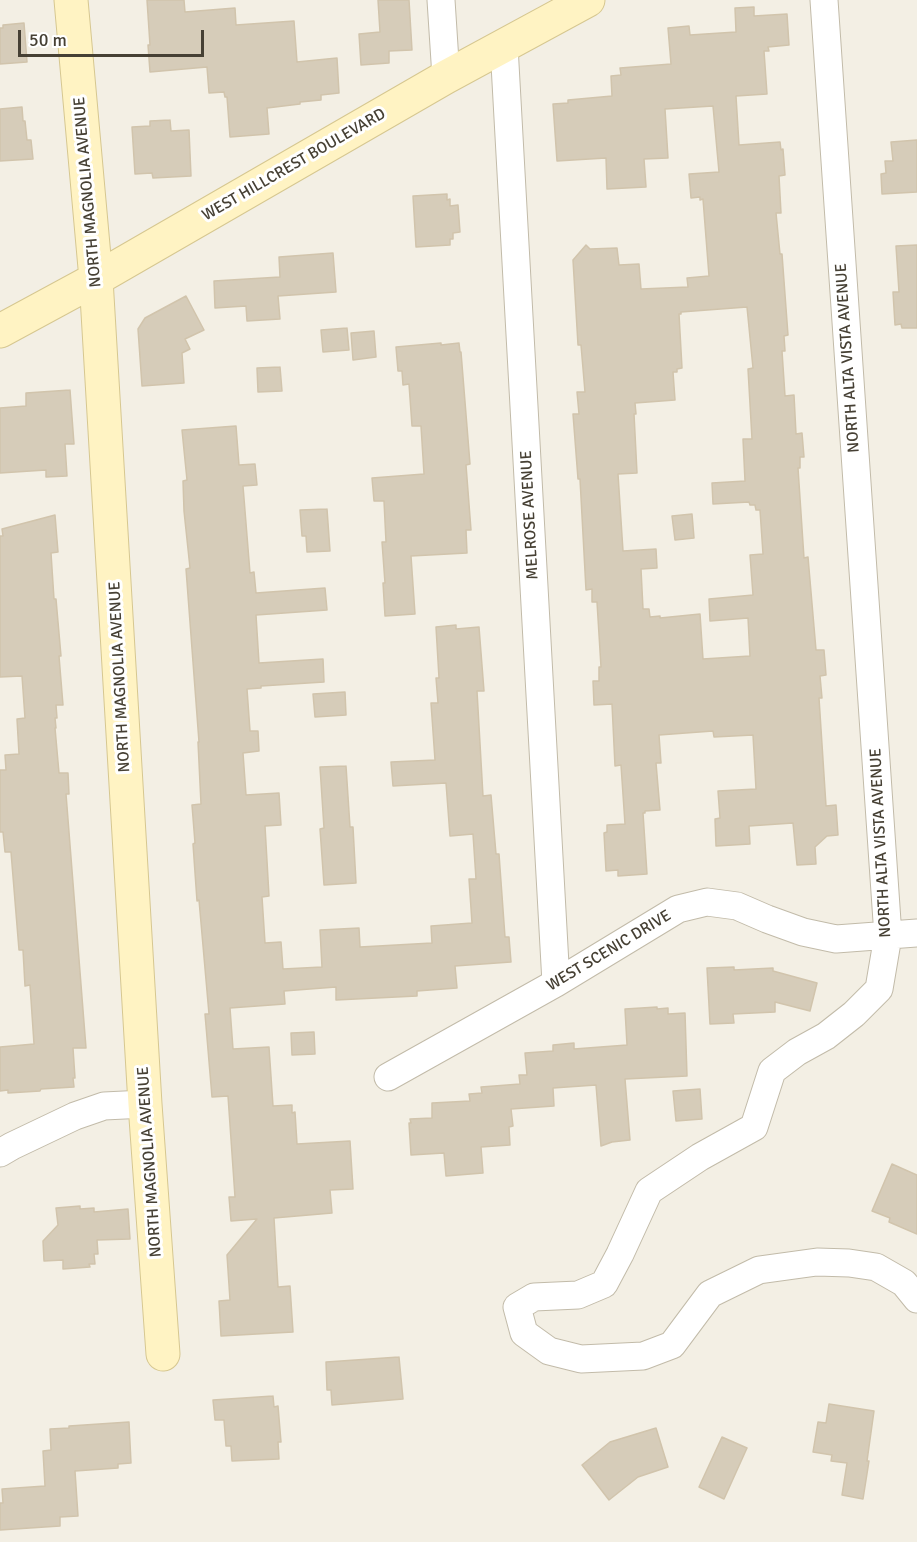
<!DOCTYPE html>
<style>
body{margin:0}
#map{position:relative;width:917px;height:1542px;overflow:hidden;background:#f3efe4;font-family:Signika,sans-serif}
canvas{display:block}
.scale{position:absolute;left:18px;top:30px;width:186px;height:27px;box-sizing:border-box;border:3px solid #464034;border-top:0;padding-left:8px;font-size:18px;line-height:21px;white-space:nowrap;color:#464034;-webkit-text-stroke:4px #fff;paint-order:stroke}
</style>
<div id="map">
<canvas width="917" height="1542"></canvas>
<div class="scale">50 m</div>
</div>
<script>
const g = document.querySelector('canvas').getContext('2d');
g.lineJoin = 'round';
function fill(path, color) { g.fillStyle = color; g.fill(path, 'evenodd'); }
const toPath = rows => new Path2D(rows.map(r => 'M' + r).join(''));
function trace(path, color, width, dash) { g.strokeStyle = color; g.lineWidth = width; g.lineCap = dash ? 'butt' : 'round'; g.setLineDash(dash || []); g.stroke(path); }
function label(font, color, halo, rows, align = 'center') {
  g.font = font + ' Signika,sans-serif'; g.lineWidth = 6; g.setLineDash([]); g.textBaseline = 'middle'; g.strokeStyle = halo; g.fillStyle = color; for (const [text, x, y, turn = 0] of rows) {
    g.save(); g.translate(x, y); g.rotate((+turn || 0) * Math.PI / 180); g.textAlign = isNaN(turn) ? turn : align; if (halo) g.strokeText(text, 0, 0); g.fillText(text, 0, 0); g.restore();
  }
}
const building = toPath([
 [147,0,184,0,185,12,235,8,236,25,294,21,297,62,337,58,339,93,321,95,321,100,300,102,300,104,267,108,269,134,230,137,227,97,225,97,224,92,209,93,207,67,150,72,148,45,150,45,147,0],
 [378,0,409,0,412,50,389,51,389,63,361,65,359,34,380,32,378,0],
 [754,7,754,16,787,14,789,45,768,47,769,51,764,51,767,94,736,96,739,145,780,142,781,150,783,149,785,175,779,176,781,213,776,213,780,254,782,254,788,335,784,336,785,351,782,351,785,396,794,395,796,434,802,433,804,457,800,457,800,468,798,468,804,558,808,557,816,650,824,650,826,675,820,676,822,698,819,698,826,806,836,805,838,835,827,836,815,847,816,864,797,865,793,823,749,826,750,844,716,846,715,819,720,818,718,791,756,789,753,735,714,737,713,731,659,735,661,763,656,763,660,810,645,811,645,813,643,813,647,874,618,876,618,870,606,871,604,833,607,832,607,825,625,824,621,765,615,766,612,704,594,705,593,681,599,681,599,667,601,667,597,602,592,602,592,589,586,590,580,479,578,479,573,414,579,414,577,392,585,392,581,345,578,345,573,260,586,245,590,249,617,248,619,265,639,264,641,289,688,287,687,278,709,276,703,199,700,200,700,197,691,198,689,174,719,172,713,106,665,109,668,158,644,159,646,187,607,189,606,158,557,161,553,104,568,103,568,100,612,96,611,76,621,75,620,68,671,64,668,28,689,26,690,35,736,32,735,8,754,7],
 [747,307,753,368,748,369,752,439,743,439,745,481,712,483,713,504,749,502,750,505,755,505,756,510,760,510,763,554,750,555,753,595,709,599,710,621,748,618,750,656,703,659,700,614,660,618,660,616,650,617,649,609,643,609,641,569,657,568,656,549,623,551,618,474,637,473,634,414,636,414,635,403,675,400,673,372,677,372,677,369,682,368,679,314,681,314,681,312,747,307],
 [24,23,27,62,0,64,0,28,3,28,3,25,24,23],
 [22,107,23,121,25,121,27,140,31,140,33,159,0,161,0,109,22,107],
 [170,120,171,131,189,130,191,176,153,178,152,173,135,174,132,127,150,126,150,121,170,120],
 [917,140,917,192,882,194,881,174,886,173,885,161,893,161,891,142,917,140],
 [447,194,447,200,450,199,450,206,458,205,460,232,453,233,453,239,450,239,450,245,416,247,413,196,447,194],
 [917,245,917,328,902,328,901,324,895,325,893,292,899,292,896,246,917,245],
 [333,253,336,292,278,296,280,319,247,321,246,306,215,308,214,281,280,277,279,257,333,253],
 [186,296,204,330,185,339,190,349,182,353,184,383,142,386,138,329,145,318,186,296],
 [347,328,349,350,323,352,321,330,347,328],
 [374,331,376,357,353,360,351,333,374,331],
 [441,343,441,345,459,343,460,352,461,352,470,464,466,465,471,530,466,530,467,553,411,556,415,614,385,616,383,583,385,583,382,542,386,542,384,501,374,501,372,478,424,474,421,426,412,426,409,384,403,385,402,371,398,371,396,347,441,343],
 [280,367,282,391,258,392,257,368,280,367],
 [70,390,74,444,65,444,67,476,46,477,46,470,0,473,0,408,26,406,26,393,70,390],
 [236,426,239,465,255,464,257,485,243,486,250,573,254,572,256,593,325,588,327,610,256,615,259,663,323,659,324,682,261,686,261,688,247,689,250,731,258,731,259,751,243,753,246,795,279,793,281,825,265,826,269,896,262,897,265,943,281,942,283,969,322,967,320,930,359,928,360,947,432,943,431,926,472,923,469,879,476,879,473,834,450,836,446,783,393,786,391,762,435,760,431,703,438,703,436,678,439,678,436,627,456,625,456,629,479,627,484,691,477,691,483,796,491,795,496,854,499,854,505,937,509,937,511,962,455,966,457,988,417,991,417,996,336,1000,336,987,284,991,285,1004,230,1008,233,1049,269,1047,273,1106,292,1105,292,1113,295,1112,297,1144,350,1141,353,1189,330,1190,332,1213,274,1218,278,1287,290,1286,293,1332,221,1336,219,1301,230,1300,227,1255,257,1219,231,1221,229,1197,235,1197,228,1096,212,1097,205,1014,209,1014,199,900,197,901,193,844,195,843,192,805,201,804,198,742,199,742,186,569,190,568,184,511,183,481,187,480,182,430,236,426],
 [327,509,330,551,307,552,306,536,302,536,300,510,327,509],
 [692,514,694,538,675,540,672,516,692,514],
 [55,515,58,552,51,553,54,599,56,599,61,656,59,656,63,705,56,705,57,718,55,718,56,728,55,728,59,773,68,773,69,794,66,794,86,1048,73,1048,75,1078,73,1078,74,1087,41,1089,40,1091,8,1093,8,1090,0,1091,0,1047,34,1044,30,985,25,986,23,950,19,950,11,852,5,852,3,832,0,832,0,770,6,770,5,755,19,754,17,719,25,718,22,676,0,677,0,536,3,536,2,529,55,515],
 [345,692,346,715,315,717,313,694,345,692],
 [346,766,350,827,353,827,356,883,324,885,320,829,324,828,320,767,346,766],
 [734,967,734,970,773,968,773,971,817,983,810,1011,775,1002,775,1012,733,1014,734,1023,710,1024,707,968,734,967],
 [657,1007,657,1009,668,1008,668,1014,685,1013,687,1076,625,1079,630,1140,612,1142,601,1146,596,1085,553,1088,554,1106,511,1109,513,1126,509,1127,510,1145,481,1147,483,1173,446,1176,444,1153,411,1155,409,1123,411,1123,410,1119,432,1118,432,1103,470,1101,469,1094,482,1093,481,1087,520,1084,519,1075,527,1075,525,1053,553,1051,553,1045,574,1043,574,1049,627,1045,625,1009,657,1007],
 [314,1032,315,1054,292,1055,291,1033,314,1032],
 [700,1089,702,1119,676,1121,673,1091,700,1089],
 [892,1164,917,1175,917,1234,889,1222,890,1218,872,1211,892,1164],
 [80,1206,80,1209,94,1208,94,1212,128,1209,130,1239,97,1240,98,1254,94,1254,95,1264,89,1264,90,1267,63,1269,63,1260,44,1261,43,1241,58,1225,56,1208,80,1206],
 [399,1357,403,1399,332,1405,331,1390,327,1390,326,1362,399,1357],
 [273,1396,274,1407,278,1406,281,1442,278,1442,279,1459,232,1461,231,1446,226,1446,224,1420,215,1420,213,1400,273,1396],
 [829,1404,874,1411,867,1461,869,1461,863,1499,842,1495,847,1463,831,1461,832,1455,813,1452,818,1422,826,1423,829,1404],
 [129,1422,131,1463,118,1464,118,1468,75,1471,78,1516,60,1517,60,1526,0,1530,0,1503,3,1503,2,1489,45,1486,43,1451,51,1450,50,1429,69,1428,69,1426,129,1422],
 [656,1428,668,1467,638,1477,609,1500,582,1465,610,1442,656,1428],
 [722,1437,747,1448,724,1499,699,1487,722,1437]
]);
const street = toPath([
 [441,0,446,77],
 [824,0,888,936,879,989,854,1014,826,1036,797,1052,772,1071,754,1127,700,1157,649,1191,620,1254,604,1284,578,1295,534,1297,517,1307,524,1333,549,1351,581,1359,643,1356,672,1345,710,1294,759,1270,817,1262,849,1263,876,1267,904,1283,917,1299],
 [504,46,556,983],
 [388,1077,556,983,678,909,707,902,737,906,767,919,803,932,836,939,917,933],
 [0,1153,12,1146,75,1116,104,1106,145,1104]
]);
const secondary = toPath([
 [71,0,96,279,145,1104,163,1354],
 [0,331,96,279,446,77,588,0]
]);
const streetNames = [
 ["WEST HILLCREST BOULEVARD",294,165,-30],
 ["NORTH MAGNOLIA AVENUE",88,192,-95],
 ["NORTH ALTA VISTA AVENUE",848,358,-94],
 ["MELROSE AVENUE",530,515,-93],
 ["NORTH MAGNOLIA AVENUE",120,677,-93],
 ["NORTH ALTA VISTA AVENUE",881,843,-93],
 ["WEST SCENIC DRIVE",609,951,-31],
 ["NORTH MAGNOLIA AVENUE",150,1162,-94]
];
fill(building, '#d6ccb9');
trace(building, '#d1c4ac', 1.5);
trace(street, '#c2bba9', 29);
trace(secondary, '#d6c790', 35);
trace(street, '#fff', 27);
trace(secondary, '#fff3c3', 33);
label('16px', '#464034', '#fff', streetNames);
</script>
